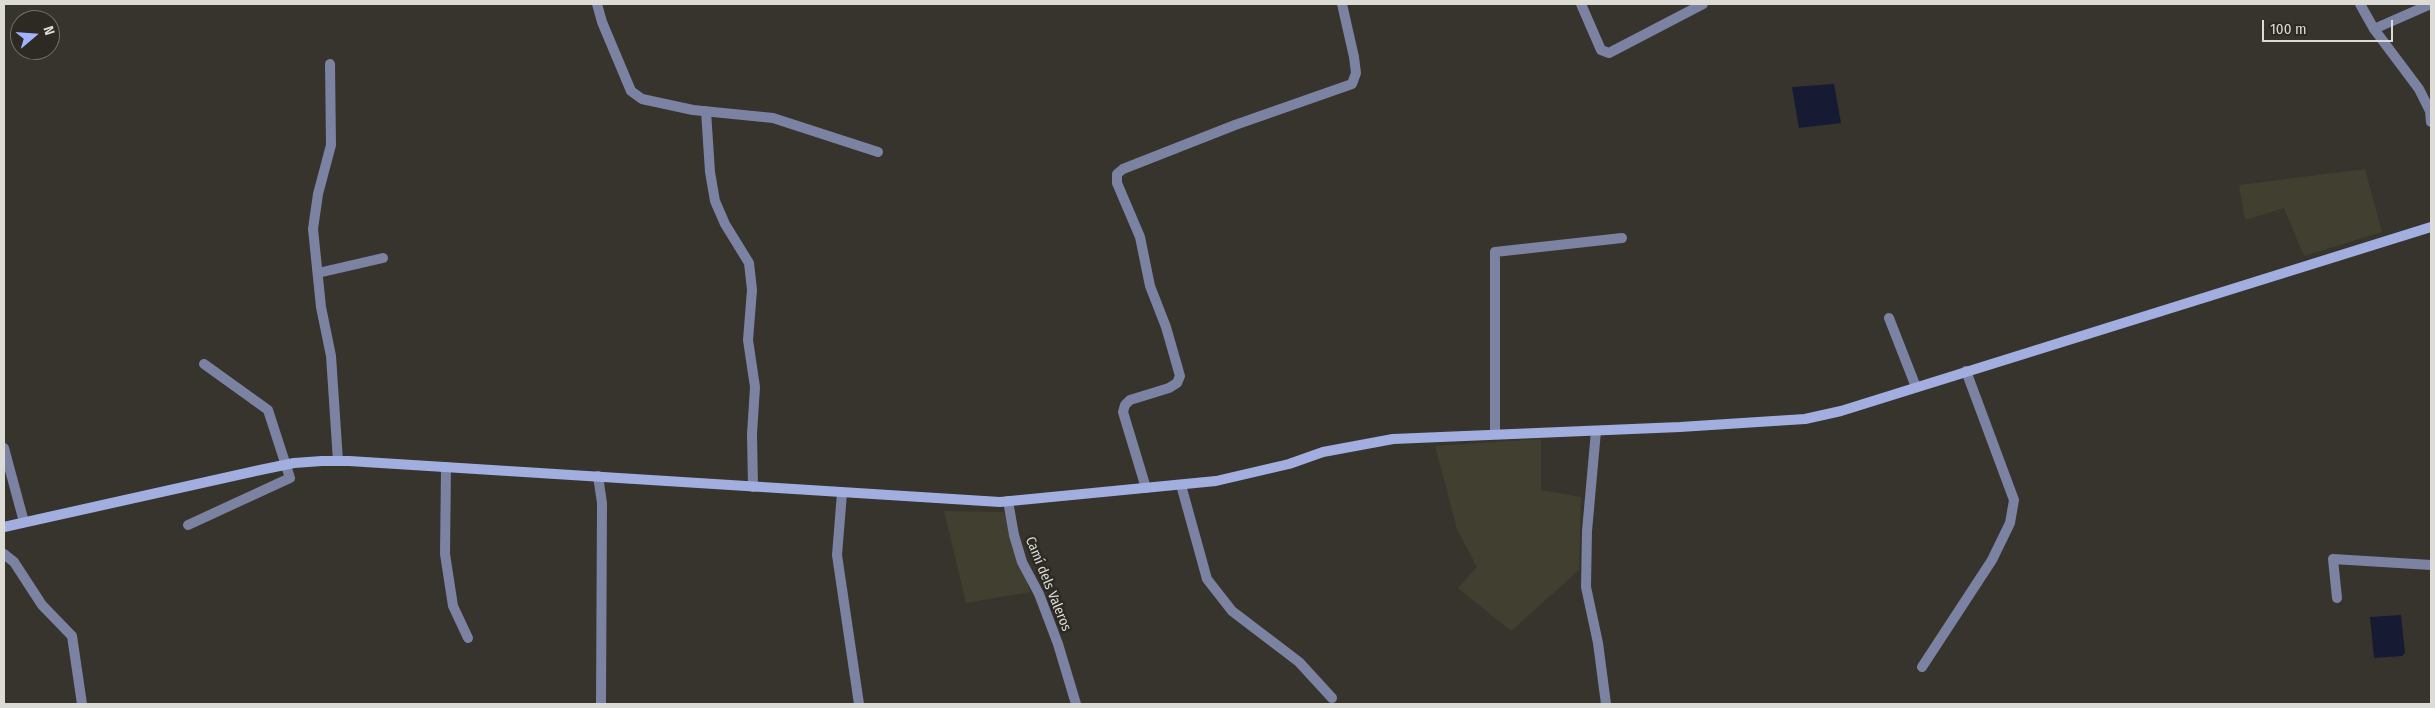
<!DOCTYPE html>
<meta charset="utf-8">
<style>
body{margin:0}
#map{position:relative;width:2435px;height:708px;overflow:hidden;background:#36342c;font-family:"Fira Sans Condensed",sans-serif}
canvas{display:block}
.frame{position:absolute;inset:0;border:5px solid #dcdbd6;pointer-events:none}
.north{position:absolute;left:10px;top:10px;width:50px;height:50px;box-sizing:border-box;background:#2c2a23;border:1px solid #72716b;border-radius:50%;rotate:72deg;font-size:14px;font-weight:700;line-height:20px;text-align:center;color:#dcdbd6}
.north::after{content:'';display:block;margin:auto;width:18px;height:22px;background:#a2b2fd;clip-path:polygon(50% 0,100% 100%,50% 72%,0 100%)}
.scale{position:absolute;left:2262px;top:20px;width:131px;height:22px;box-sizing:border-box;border:2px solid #dcdbd6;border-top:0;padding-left:6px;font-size:15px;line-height:18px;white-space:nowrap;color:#dcdbd6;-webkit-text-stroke:4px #2c2a23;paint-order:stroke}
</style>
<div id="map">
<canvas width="2435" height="708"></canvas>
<div class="frame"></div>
<div class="north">N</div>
<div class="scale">100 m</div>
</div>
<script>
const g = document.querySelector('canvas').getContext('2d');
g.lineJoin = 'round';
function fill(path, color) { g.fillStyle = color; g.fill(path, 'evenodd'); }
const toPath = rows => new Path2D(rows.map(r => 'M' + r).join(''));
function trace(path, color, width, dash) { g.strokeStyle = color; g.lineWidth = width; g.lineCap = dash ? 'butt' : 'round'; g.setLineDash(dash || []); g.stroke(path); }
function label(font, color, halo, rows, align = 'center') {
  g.font = font + ' "Fira Sans Condensed",sans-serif'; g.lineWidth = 5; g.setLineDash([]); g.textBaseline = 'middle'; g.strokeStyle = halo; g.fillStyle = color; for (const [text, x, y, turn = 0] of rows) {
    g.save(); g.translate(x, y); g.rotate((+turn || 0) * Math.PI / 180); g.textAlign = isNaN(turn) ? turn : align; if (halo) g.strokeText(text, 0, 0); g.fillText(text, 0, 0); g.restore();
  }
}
const built = toPath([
 [2365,169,2382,232,2304,256,2284,208,2245,220,2239,185],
 [1541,439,1541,490,1581,497,1579,570,1511,631,1458,588,1477,567,1457,529,1435,446],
 [944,511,1004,512,1030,592,966,603]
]);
const water = toPath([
 [1834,84,1841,123,1799,128,1792,87],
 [2401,615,2405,653,2402,656,2374,658,2370,617]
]);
const minor = toPath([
 [597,4,602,22,631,91,642,99,693,110,773,118,878,152],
 [1581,4,1601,50,1609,53,1703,4],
 [2360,4,2374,29,2419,89,2430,111,2431,122],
 [2374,29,2431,4],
 [330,64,331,145,318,194,313,229,321,307,331,356,338,461],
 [706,111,710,172,715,201,725,224,749,263,752,290,748,340,755,387,752,434,753,487],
 [318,273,383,258],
 [1889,318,1916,387],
 [1596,431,1587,531,1586,587,1598,643,1606,704],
 [1495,434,1495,252,1622,238],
 [4,448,24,522],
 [446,467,445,554,453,606,468,638],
 [598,476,602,503,601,704],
 [1181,485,1207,579,1232,611,1299,662,1332,698],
 [1146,488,1123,412,1125,405,1130,400,1169,388,1177,383,1180,376,1166,327,1150,286,1140,237,1117,183,1117,174,1123,169,1235,125,1352,84,1356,73,1354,57,1342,4],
 [842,493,837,555,859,704],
 [1008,501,1014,535,1022,562,1039,594,1058,644,1076,704],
 [188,525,290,478,268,410,204,364],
 [4,554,14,562,42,605,72,636,82,704],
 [2337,598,2333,559,2431,565],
 [1922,667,1992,560,2010,523,2014,500,1966,371]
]);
const secondary = toPath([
 [4,527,260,470,294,463,322,461,349,461,1000,502,1216,481,1289,464,1323,452,1393,439,1680,427,1805,419,1841,411,2431,227]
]);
const streetNames = [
 ["Camí dels Valeros",1048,584,68]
];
fill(built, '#413f30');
fill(water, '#161a33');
trace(minor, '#7b82a2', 10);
trace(secondary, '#a2aee0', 10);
label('14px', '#dcdbd6', '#2c2a23', streetNames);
</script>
